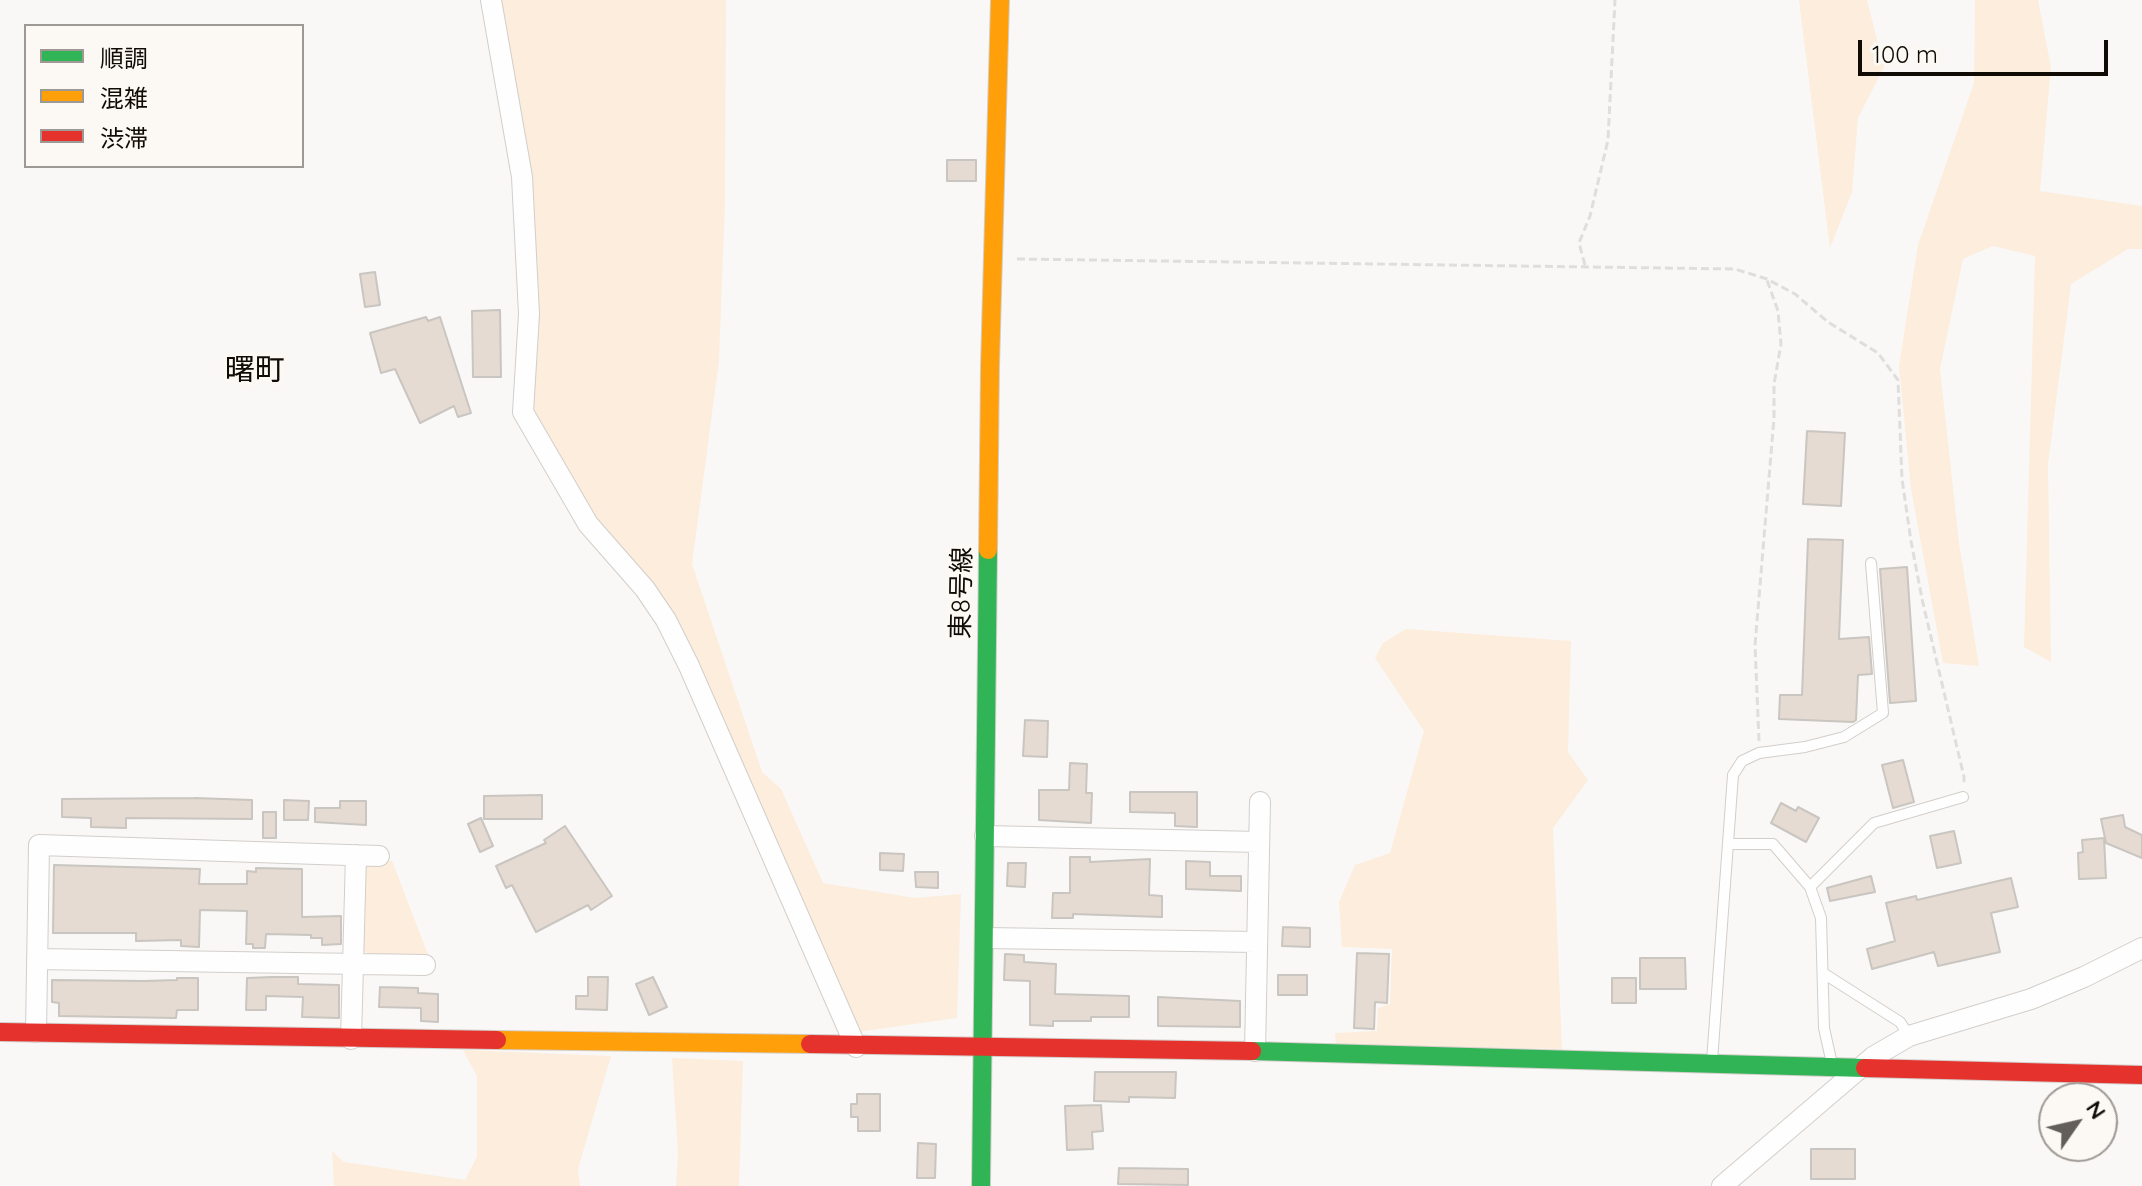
<!DOCTYPE html>
<meta charset="utf-8">
<style>
body{margin:0}
#map{position:relative;width:2142px;height:1186px;overflow:hidden;background:#faf8f6;font-family:Quicksand,"Noto Sans JP",sans-serif}
canvas{display:block}
.legend{position:absolute;left:24px;top:24px;width:280px;height:144px;box-sizing:border-box;background:#fcf8f4;border:2px solid #9e9994;margin:0;padding:10px 14px;list-style:none;font-size:24px;color:#110b05}
.legend li{display:flex;align-items:center;gap:16px;height:40px}
.legend b{width:40px;border:2px solid #9e9994}
.north{position:absolute;left:2038px;top:1082px;width:80px;height:80px;box-sizing:border-box;background:#fcf8f4;border:2px solid #9e9994;border-radius:50%;rotate:56deg;font-size:22px;font-weight:700;line-height:32px;text-align:center;color:#110b05}
.north::after{content:'';display:block;margin:auto;width:28px;height:36px;background:#635e59;clip-path:polygon(50% 0,100% 100%,50% 72%,0 100%)}
.scale{position:absolute;left:1858px;top:40px;width:250px;height:36px;box-sizing:border-box;border:4px solid #110b05;border-top:0;padding-left:10px;font-size:24px;line-height:28px;white-space:nowrap;color:#110b05;-webkit-text-stroke:6px #fcf8f4;paint-order:stroke}
</style>
<div id="map">
<canvas width="2142" height="1186"></canvas>
<ul class="legend">
<li><b style="height:10px;background:#30b455"></b>順調</li>
<li><b style="height:10px;background:#ff9f0a"></b>混雑</li>
<li><b style="height:10px;background:#e5322d"></b>渋滞</li>
</ul>
<div class="north">N</div>
<div class="scale">100 m</div>
</div>
<script>
const g = document.querySelector('canvas').getContext('2d');
g.lineJoin = 'round';
function fill(path, color) { g.fillStyle = color; g.fill(path, 'evenodd'); }
const toPath = rows => new Path2D(rows.map(r => 'M' + r).join(''));
function trace(path, color, width, dash) { g.strokeStyle = color; g.lineWidth = width; g.lineCap = dash ? 'butt' : 'round'; g.setLineDash(dash || []); g.stroke(path); }
function label(font, color, halo, rows, align = 'center') {
  g.font = font + ' Quicksand,"Noto Sans JP",sans-serif'; g.lineWidth = 8; g.setLineDash([]); g.textBaseline = 'middle'; g.strokeStyle = halo; g.fillStyle = color; for (const [text, x, y, turn = 0] of rows) {
    g.save(); g.translate(x, y); g.rotate((+turn || 0) * Math.PI / 180); g.textAlign = isNaN(turn) ? turn : align; if (halo) g.strokeText(text, 0, 0); g.fillText(text, 0, 0); g.restore();
  }
}
const green = toPath([
 [491,0,726,0,725,199,719,361,692,564,762,772,781,789,823,883,915,898,961,894,957,1018,850,1033,689,666,523,412,529,314],
 [1799,0,1867,0,1884,67,1858,118,1852,192,1830,248],
 [1975,0,2038,0,2051,67,2040,191,2142,206,2142,249,2128,249,2071,284,2048,464,2051,662,2024,647,2035,256,1993,246,1963,259,1940,369,1959,543,1979,666,1943,663,1911,489,1899,366,1918,245,1974,83],
 [1406,629,1571,641,1568,752,1588,780,1553,828,1562,1049,1336,1045,1335,1033,1377,1031,1378,1008,1390,1004,1392,949,1342,947,1339,902,1355,865,1390,853,1424,731,1375,658,1383,643],
 [371,861,392,861,429,957,371,956,363,950,365,867],
 [463,1050,611,1056,578,1169,580,1186,334,1186,332,1151,344,1162,465,1180,477,1157,477,1076],
 [672,1058,743,1061,739,1186,676,1186,678,1153]
]);
const building = toPath([
 [947,160,976,160,976,181,947,181,947,160],
 [375,272,380,305,365,307,360,274,375,272],
 [500,310,501,377,473,377,472,311,500,310],
 [426,317,428,321,440,317,471,413,458,417,454,406,420,423,395,369,381,373,370,333,426,317],
 [1807,431,1845,433,1841,506,1803,504,1807,431],
 [1808,539,1843,540,1839,639,1869,637,1872,674,1858,675,1856,720,1853,722,1779,719,1780,695,1802,695,1808,539],
 [1907,567,1916,701,1890,703,1880,569,1907,567],
 [1025,720,1048,721,1047,757,1023,756,1025,720],
 [1903,760,1914,802,1893,808,1882,765,1903,760],
 [1070,763,1087,764,1086,793,1092,793,1091,823,1039,820,1039,790,1069,790,1070,763],
 [1130,792,1197,792,1197,827,1175,826,1175,813,1130,812,1130,792],
 [542,795,542,819,484,819,484,796,542,795],
 [195,798,252,800,252,819,126,818,126,828,91,827,91,818,62,817,62,799,195,798],
 [284,800,309,801,308,820,284,820,284,800],
 [340,801,366,801,366,825,315,822,315,808,340,808,340,801],
 [1781,803,1796,811,1798,807,1819,818,1806,842,1771,823,1781,803],
 [263,812,276,812,276,838,263,838,263,812],
 [2123,815,2125,827,2142,835,2142,858,2106,843,2101,819,2123,815],
 [481,818,493,846,480,852,468,824,481,818],
 [565,826,612,896,591,910,588,905,536,932,512,885,506,888,496,866,546,843,544,840,565,826],
 [1954,831,1961,863,1937,868,1930,836,1954,831],
 [2104,838,2106,878,2079,879,2078,853,2083,852,2082,840,2104,838],
 [880,853,904,854,903,871,880,870,880,853],
 [1070,857,1090,857,1090,862,1150,859,1149,895,1162,896,1162,917,1073,914,1073,918,1052,918,1053,893,1070,893,1070,857],
 [1186,861,1210,862,1210,876,1241,876,1241,891,1186,889,1186,861],
 [1008,863,1026,863,1025,887,1007,886,1008,863],
 [54,865,200,869,199,884,247,884,247,871,256,872,256,868,302,869,302,917,341,916,341,944,322,945,322,938,311,938,311,935,266,934,265,948,253,948,253,944,246,944,247,911,200,910,199,947,181,946,181,940,136,941,136,933,53,933,54,865],
 [915,872,938,872,938,888,916,887,915,872],
 [1871,876,1875,892,1830,901,1827,888,1871,876],
 [2011,878,2018,907,1991,913,2000,952,1938,966,1934,952,1872,969,1867,949,1895,941,1886,903,1916,896,1917,900,2011,878],
 [1283,927,1310,928,1310,947,1282,946,1283,927],
 [1357,953,1389,954,1387,1003,1375,1002,1374,1029,1354,1028,1357,953],
 [1005,954,1024,955,1024,962,1056,964,1055,994,1129,996,1129,1017,1091,1017,1091,1021,1053,1021,1053,1026,1030,1025,1030,981,1004,980,1005,954],
 [1640,958,1685,958,1686,989,1640,989,1640,958],
 [1278,975,1307,975,1307,995,1278,995,1278,975],
 [272,977,298,977,298,984,339,985,339,1018,302,1017,303,997,266,996,266,1010,246,1010,247,978,272,977],
 [588,977,608,977,607,1010,576,1009,576,996,588,996,588,977],
 [653,977,667,1007,649,1015,636,984,653,977],
 [177,978,198,978,198,1010,177,1010,176,1018,59,1016,59,1003,52,1002,52,980,144,981,177,980,177,978],
 [1612,978,1636,978,1636,1003,1612,1003,1612,978],
 [380,987,418,988,418,993,438,994,438,1022,421,1021,421,1008,379,1007,380,987],
 [1158,997,1240,1001,1240,1027,1158,1026,1158,997],
 [1095,1072,1176,1072,1175,1098,1129,1097,1129,1102,1094,1101,1095,1072],
 [857,1094,880,1094,880,1131,858,1131,858,1117,851,1117,851,1104,857,1104,857,1094],
 [1101,1105,1103,1131,1092,1132,1093,1149,1067,1150,1065,1106,1101,1105],
 [918,1143,936,1144,935,1178,917,1178,918,1143],
 [1811,1149,1855,1149,1855,1179,1811,1179,1811,1149],
 [1119,1168,1188,1169,1188,1185,1118,1184,1119,1168]
]);
const path = toPath([
 [1017,259,1735,269,1767,279,1795,294,1828,322,1878,353,1898,380,1902,479,1911,541,1922,599,1964,777,1964,786],
 [1585,265,1579,243,1590,216,1608,140,1615,0],
 [1759,741,1755,645,1774,418,1774,384,1781,344,1778,311,1767,280]
]);
const lane = toPath([
 [1728,844,1773,844,1810,887,1821,918,1824,1028,1832,1064],
 [1810,887,1874,823,1963,797],
 [1823,973,1900,1022,1909,1036],
 [1712,1061,1733,775,1742,761,1759,753,1805,747,1844,737,1883,713,1871,563]
]);
const street = toPath([
 [491,0,522,177,529,314,523,412,588,524,645,589,666,620,689,666,856,1047],
 [985,836,1259,842],
 [985,938,1257,942],
 [37,959,425,965],
 [36,1032,39,845,379,856],
 [351,1039,356,855],
 [1255,1051,1260,802],
 [1722,1186,1873,1057,1909,1036,2031,999,2084,977,2142,948]
]);
const fast = toPath([
 [1252,1051,1865,1068],
 [981,1186,988,550]
]);
const slow = toPath([
 [988,550,990,366,1000,0],
 [497,1040,810,1044]
]);
const jam = toPath([
 [0,1032,497,1040],
 [810,1044,1252,1051],
 [1865,1068,2142,1075]
]);
const streetNames = [
 ["東8号線",962,593,-89]
];
const quarterNames = [
 ["曙町",255,371]
];
fill(green, '#fceddd');
fill(building, '#e5dbd2');
trace(building, '#c9c5c0', 2);
trace(lane, '#d2ceca', 12);
trace(street, '#d2ceca', 22);
trace(fast, '#d2ceca', 20);
trace(slow, '#d2ceca', 20);
trace(jam, '#d2ceca', 20);
trace(path, '#dfdedc', 3, [8, 4]);
trace(lane, '#fefefe', 10);
trace(street, '#fefefe', 20);
trace(fast, '#30b455', 18);
trace(slow, '#ff9f0a', 18);
trace(jam, '#e5322d', 18);
label('26px', '#110b05', '#fcf8f4', streetNames);
label('30px', '#110b05', '#fcf8f4', quarterNames);
</script>
